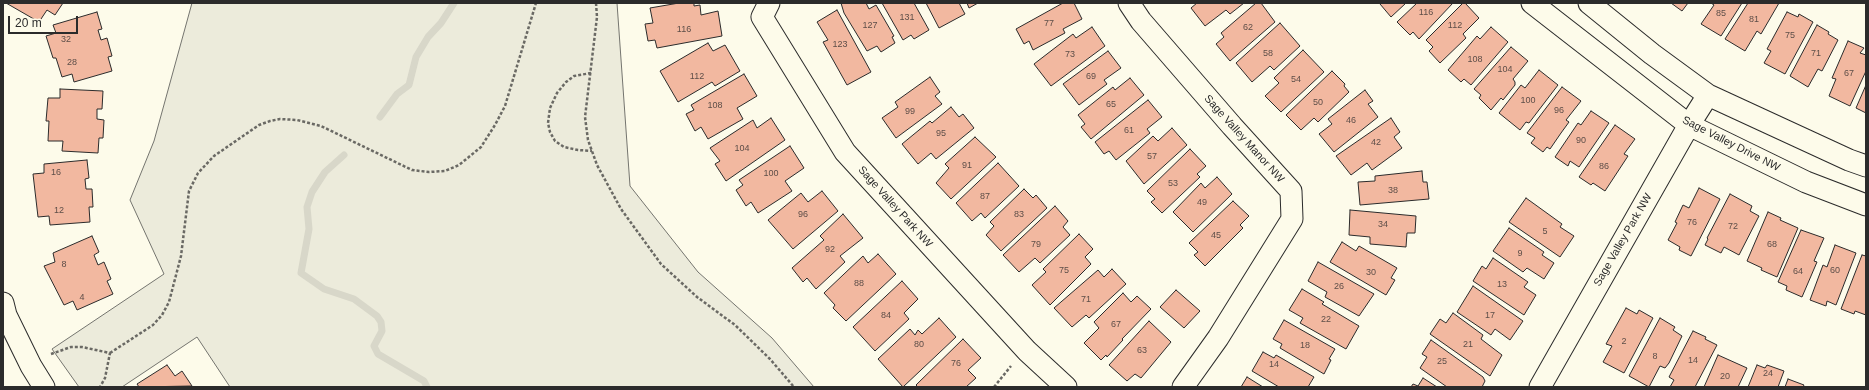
<!DOCTYPE html>
<style>
body{margin:0}
#map{position:relative;width:1869px;height:390px;overflow:hidden;background:#fdfbea;font-family:Arial,sans-serif}
canvas{display:block}
.frame{position:absolute;inset:0;border:4px solid #2b2b2b;pointer-events:none}
.scale{position:absolute;left:8px;top:16px;width:70px;height:18px;box-sizing:border-box;border:2px solid #2b2b2b;border-top:0;padding-left:5px;font-size:12px;line-height:14px;white-space:nowrap;color:#2b2b2b;-webkit-text-stroke:3px #fdfbea;paint-order:stroke}
</style>
<div id="map">
<canvas width="1869" height="390"></canvas>
<div class="frame"></div>
<div class="scale">20 m</div>
</div>
<script>
const g = document.querySelector('canvas').getContext('2d');
g.lineJoin = 'round';
function fill(path, color) { g.fillStyle = color; g.fill(path, 'evenodd'); }
const toPath = rows => new Path2D(rows.map(r => 'M' + r).join(''));
function trace(path, color, width, dash) { g.strokeStyle = color; g.lineWidth = width; g.lineCap = dash ? 'butt' : 'round'; g.setLineDash(dash || []); g.stroke(path); }
function label(font, color, halo, rows, align = 'center') {
  g.font = font + ' Arial,sans-serif'; g.lineWidth = 3; g.setLineDash([]); g.textBaseline = 'middle'; g.strokeStyle = halo; g.fillStyle = color; for (const [text, x, y, turn = 0] of rows) {
    g.save(); g.translate(x, y); g.rotate((+turn || 0) * Math.PI / 180); g.textAlign = isNaN(turn) ? turn : align; if (halo) g.strokeText(text, 0, 0); g.fillText(text, 0, 0); g.restore();
  }
}
const green = toPath([
 [192,3,617,3,630,186,698,272,772,338,814,387,230,387,197,337,122,387,79,387,52,349,164,274,130,200,154,141,192,3]
]);
const stream = toPath([
 [380,117,397,94,409,85,416,57,428,37,441,23,454,3],
 [344,155,325,172,312,192,307,207,309,229,301,273,324,289,354,299,377,316,381,322,382,331,374,346,378,354,424,381,427,387]
]);
const building = toPath([
 [6,3,63,3,55,15,47,10,39,22,6,3],
 [679,3,694,3,694,6,700,5,701,15,718,11,722,36,657,48,655,40,648,41,645,24,653,23,650,8,679,3],
 [841,3,866,3,869,9,876,5,894,36,892,37,895,43,881,52,877,46,867,51,844,13,841,3],
 [882,3,914,3,929,30,914,39,911,35,903,40,882,3],
 [926,3,959,3,965,14,939,28,926,3],
 [967,3,978,3,969,8,967,3],
 [1063,3,1074,3,1082,19,1063,29,1065,33,1033,50,1029,41,1024,44,1016,29,1063,3],
 [1197,3,1244,3,1230,14,1226,10,1205,26,1191,8,1197,3],
 [1256,3,1261,3,1275,22,1230,61,1216,44,1224,37,1221,33,1256,3],
 [1381,3,1406,3,1391,17,1380,4,1381,3],
 [1417,3,1453,3,1419,39,1413,32,1410,35,1397,22,1417,3],
 [1463,3,1465,3,1479,18,1463,34,1466,38,1440,63,1429,51,1433,47,1426,40,1463,3],
 [1671,3,1688,3,1682,11,1671,3],
 [1711,3,1742,3,1721,36,1701,24,1714,5,1711,3],
 [1748,3,1779,3,1761,34,1757,31,1745,51,1725,39,1748,3],
 [837,10,871,72,847,85,823,42,828,40,817,22,837,10],
 [97,12,102,29,98,30,101,40,107,38,112,56,108,57,112,71,74,82,72,74,62,77,56,58,53,58,46,36,56,33,53,25,97,12],
 [1787,12,1798,17,1799,14,1813,22,1785,74,1764,63,1771,51,1767,49,1787,12],
 [1280,23,1300,46,1274,70,1270,66,1252,82,1236,63,1280,23],
 [1817,25,1829,32,1828,34,1838,40,1822,71,1818,69,1808,87,1790,76,1817,25],
 [1092,27,1105,46,1051,86,1034,64,1073,34,1076,38,1092,27],
 [1491,27,1508,42,1471,85,1464,79,1461,82,1448,70,1477,36,1480,39,1491,27],
 [1848,41,1864,48,1860,53,1866,55,1866,71,1850,106,1829,96,1836,79,1832,78,1848,41],
 [708,43,713,51,725,45,740,71,715,86,712,82,678,102,660,71,708,43],
 [1511,47,1528,61,1513,79,1515,82,1515,85,1503,100,1501,98,1491,110,1479,98,1481,95,1474,89,1511,47],
 [1303,50,1324,72,1281,112,1265,96,1279,83,1274,78,1303,50],
 [1108,51,1121,68,1104,80,1107,84,1079,105,1063,84,1108,51],
 [1539,70,1558,85,1529,123,1526,122,1520,130,1499,113,1521,85,1525,88,1539,70],
 [1332,71,1345,84,1344,86,1349,92,1318,122,1314,118,1301,130,1286,115,1332,71],
 [744,74,757,96,737,108,743,119,708,139,701,127,695,131,686,114,694,110,691,105,744,74],
 [930,77,940,92,935,96,942,104,896,138,882,118,898,107,895,102,930,77],
 [1130,78,1144,95,1091,139,1081,127,1085,124,1078,115,1113,87,1115,90,1130,78],
 [1866,85,1866,113,1856,108,1866,85],
 [1562,87,1581,101,1566,120,1569,122,1561,133,1550,149,1547,147,1543,152,1531,143,1535,138,1527,133,1562,87],
 [60,89,103,91,102,109,97,109,97,119,104,120,103,138,99,138,98,153,62,151,63,141,48,141,49,121,46,121,48,98,60,98,60,89],
 [1365,90,1373,101,1368,104,1378,117,1334,152,1319,134,1332,124,1328,119,1365,90],
 [1148,100,1162,117,1147,129,1150,133,1116,160,1109,151,1104,154,1095,142,1148,100],
 [951,107,959,117,963,114,974,128,936,159,931,153,918,164,902,144,930,121,932,123,951,107],
 [1591,111,1609,123,1579,167,1570,161,1568,166,1555,157,1578,123,1581,125,1591,111],
 [771,118,785,140,726,181,715,164,720,161,710,148,753,120,757,128,771,118],
 [1391,118,1400,132,1394,137,1402,148,1372,170,1367,163,1351,175,1336,156,1391,118],
 [1615,125,1635,139,1624,154,1628,156,1605,191,1593,183,1591,185,1579,177,1615,125],
 [1172,128,1187,145,1144,184,1126,161,1153,136,1158,141,1172,128],
 [975,137,996,157,951,199,936,183,949,168,945,164,975,137],
 [790,146,804,168,785,181,792,191,758,213,751,202,746,206,736,190,743,185,739,180,790,146],
 [1190,149,1206,166,1197,174,1200,177,1162,213,1151,202,1155,199,1147,191,1190,149],
 [87,160,89,178,85,179,86,189,92,189,93,207,89,207,90,222,50,225,49,216,38,217,33,174,44,173,44,164,87,160],
 [998,163,1019,186,985,218,981,213,972,221,956,203,998,163],
 [1422,171,1423,182,1427,182,1429,199,1360,205,1358,182,1375,181,1375,176,1422,171],
 [1217,177,1232,194,1193,232,1173,212,1201,183,1205,188,1217,177],
 [1699,188,1720,199,1691,256,1679,250,1680,247,1668,240,1677,223,1675,222,1683,205,1689,208,1699,188],
 [1024,189,1033,198,1036,195,1047,208,1001,251,986,235,994,226,990,222,1024,189],
 [822,191,838,211,793,249,768,220,801,193,808,202,822,191],
 [1730,194,1752,206,1750,211,1759,216,1739,255,1724,247,1721,253,1705,245,1708,239,1707,238,1730,194],
 [1526,198,1562,224,1560,227,1574,236,1560,257,1509,222,1526,198],
 [1233,201,1249,216,1240,225,1243,228,1205,266,1194,255,1198,252,1189,243,1233,201],
 [1055,206,1068,221,1063,227,1070,235,1040,263,1035,258,1019,272,1003,255,1055,206],
 [1350,210,1416,216,1415,233,1407,233,1406,247,1370,244,1370,237,1349,235,1350,210],
 [1768,212,1781,218,1780,220,1798,228,1777,277,1761,270,1762,268,1747,261,1768,212],
 [843,214,863,238,840,256,845,262,816,289,807,278,803,282,792,268,824,240,820,236,843,214],
 [1509,228,1544,252,1542,255,1554,263,1544,279,1527,268,1523,272,1493,251,1509,228],
 [1801,230,1824,238,1814,261,1817,262,1802,297,1786,290,1787,286,1778,282,1801,230],
 [1079,234,1093,249,1085,257,1091,264,1050,305,1032,285,1046,272,1043,269,1079,234],
 [92,236,99,252,94,255,98,265,104,262,111,279,107,281,113,294,77,310,73,301,64,305,44,266,55,262,53,253,92,236],
 [1342,242,1356,251,1359,246,1397,268,1391,278,1395,280,1386,295,1330,262,1342,242],
 [1835,245,1856,253,1836,305,1827,301,1826,306,1810,300,1823,265,1827,267,1835,245],
 [878,254,896,274,846,321,833,308,835,305,824,293,863,256,868,263,878,254],
 [1862,255,1866,256,1866,315,1855,311,1854,314,1841,309,1862,255],
 [1493,258,1528,282,1524,287,1536,295,1524,315,1473,281,1482,266,1486,269,1493,258],
 [1318,262,1374,294,1359,316,1325,297,1327,292,1308,281,1318,262],
 [1112,269,1126,284,1089,318,1086,315,1072,327,1054,308,1098,270,1104,277,1112,269],
 [902,281,918,299,904,313,909,319,875,351,853,327,902,281],
 [1473,286,1523,321,1510,340,1495,329,1491,335,1457,312,1473,286],
 [1302,289,1324,302,1322,304,1359,326,1346,349,1300,323,1303,318,1289,310,1302,289],
 [1176,290,1200,311,1184,328,1160,307,1176,290],
 [1123,293,1131,302,1137,296,1151,309,1122,339,1123,340,1107,357,1106,355,1101,360,1084,343,1099,328,1094,322,1123,293],
 [1626,308,1637,314,1639,310,1653,318,1624,373,1603,362,1612,346,1606,344,1626,308],
 [1453,313,1483,335,1481,339,1502,355,1490,376,1430,334,1440,319,1446,323,1453,313],
 [939,318,956,337,903,387,878,359,910,329,915,335,918,330,922,334,939,318],
 [1660,318,1675,327,1673,330,1682,336,1669,363,1665,368,1660,366,1649,387,1629,376,1660,318],
 [1284,320,1335,349,1329,359,1331,360,1324,374,1280,348,1282,344,1273,339,1284,320],
 [1149,321,1171,342,1141,378,1135,374,1127,381,1109,365,1149,321],
 [1693,331,1706,337,1705,339,1717,345,1695,387,1670,387,1674,380,1669,377,1693,331],
 [963,339,981,358,968,370,976,378,966,387,918,387,916,385,963,339],
 [1431,340,1483,377,1485,381,1482,387,1447,387,1420,368,1427,357,1422,354,1431,340],
 [1263,352,1274,358,1276,355,1314,377,1308,387,1279,387,1252,371,1263,352],
 [1718,355,1747,368,1738,387,1704,387,1718,355],
 [167,365,175,376,182,371,192,386,139,387,137,384,167,365],
 [1757,365,1765,368,1767,365,1784,371,1778,387,1748,387,1757,365],
 [1247,377,1263,387,1241,387,1247,377],
 [1423,378,1437,387,1411,387,1413,384,1418,386,1423,378],
 [1788,379,1804,385,1803,387,1785,387,1788,379]
]);
const path = toPath([
 [596,3,597,17,585,117,588,140,597,165,621,209,661,264,697,297,735,325,770,359,794,387],
 [591,73,574,76,566,82,557,93,550,108,548,123,550,132,555,141,564,147,578,150,592,151],
 [110,353,153,325,162,315,169,302,181,256,189,191,198,173,214,156,259,125,270,121,280,119,297,120,321,126,412,170,429,172,445,171,459,165,481,147,495,125,505,106,536,3],
 [51,354,71,347,82,347,110,353,105,378,100,387],
 [994,387,1011,366]
]);
const minor = toPath([
 [769,3,762,17,845,152,1027,351,1066,387],
 [1129,3,1141,21,1232,126,1291,191,1292,219,1218,338,1183,387],
 [1532,3,1689,125,1806,182,1866,205],
 [1589,3,1652,54,1708,95,1849,160,1866,166],
 [3,303,6,315,31,366,44,387],
 [1540,387,1689,125,1708,95]
]);
const numberNames = [
 ["116",1426,13],
 ["85",1721,14],
 ["131",907,18],
 ["81",1754,20],
 ["77",1049,24],
 ["127",870,26],
 ["112",1455,26],
 ["62",1248,28],
 ["116",684,30],
 ["75",1790,36],
 ["32",66,40],
 ["123",840,45],
 ["58",1268,54],
 ["71",1816,54],
 ["73",1070,55],
 ["108",1475,60],
 ["28",72,63],
 ["104",1505,70],
 ["67",1849,74],
 ["112",697,77],
 ["69",1091,77],
 ["54",1296,80],
 ["100",1528,101],
 ["50",1318,103],
 ["65",1111,105],
 ["108",715,106],
 ["96",1559,111],
 ["99",910,112],
 ["46",1351,121],
 ["61",1129,131],
 ["95",941,134],
 ["90",1581,141],
 ["42",1376,143],
 ["104",742,149],
 ["57",1152,157],
 ["91",967,166],
 ["86",1604,167],
 ["16",56,173],
 ["100",771,174],
 ["53",1173,184],
 ["38",1393,191],
 ["87",985,197],
 ["49",1202,203],
 ["12",59,211],
 ["96",803,215],
 ["83",1019,215],
 ["76",1692,223],
 ["34",1383,225],
 ["72",1733,227],
 ["5",1545,232],
 ["45",1216,236],
 ["79",1036,245],
 ["68",1772,245],
 ["92",830,250],
 ["9",1520,254],
 ["8",64,265],
 ["75",1064,271],
 ["60",1835,271],
 ["64",1798,272],
 ["30",1371,273],
 ["88",859,284],
 ["13",1502,285],
 ["26",1339,287],
 ["4",82,298],
 ["71",1086,300],
 ["84",886,316],
 ["17",1490,316],
 ["22",1326,320],
 ["67",1116,325],
 ["2",1624,342],
 ["80",919,345],
 ["21",1468,345],
 ["18",1305,346],
 ["63",1142,351],
 ["8",1655,357],
 ["14",1693,361],
 ["25",1442,362],
 ["76",956,364],
 ["14",1274,365],
 ["24",1768,374],
 ["20",1725,377]
];
const streetNames = [
 ["Sage Valley Manor NW",1244,139,48],
 ["Sage Valley Drive NW",1731,144,27],
 ["Sage Valley Park NW",895,207,48],
 ["Sage Valley Park NW",1623,240,-60]
];
fill(green, '#ecebdb');
trace(green, '#74746e', 1);
trace(stream, '#d8d7c9', 7);
fill(building, '#f2b8a0');
trace(building, '#2b2b2b', 1);
trace(minor, '#2b2b2b', 23);
trace(path, '#6a6964', 2.5, [3, 2]);
trace(minor, '#fdfbea', 21);
label('9px', '#5d4e48', null, numberNames);
label('11px', '#2b2b2b', '#fdfbea', streetNames);
</script>
